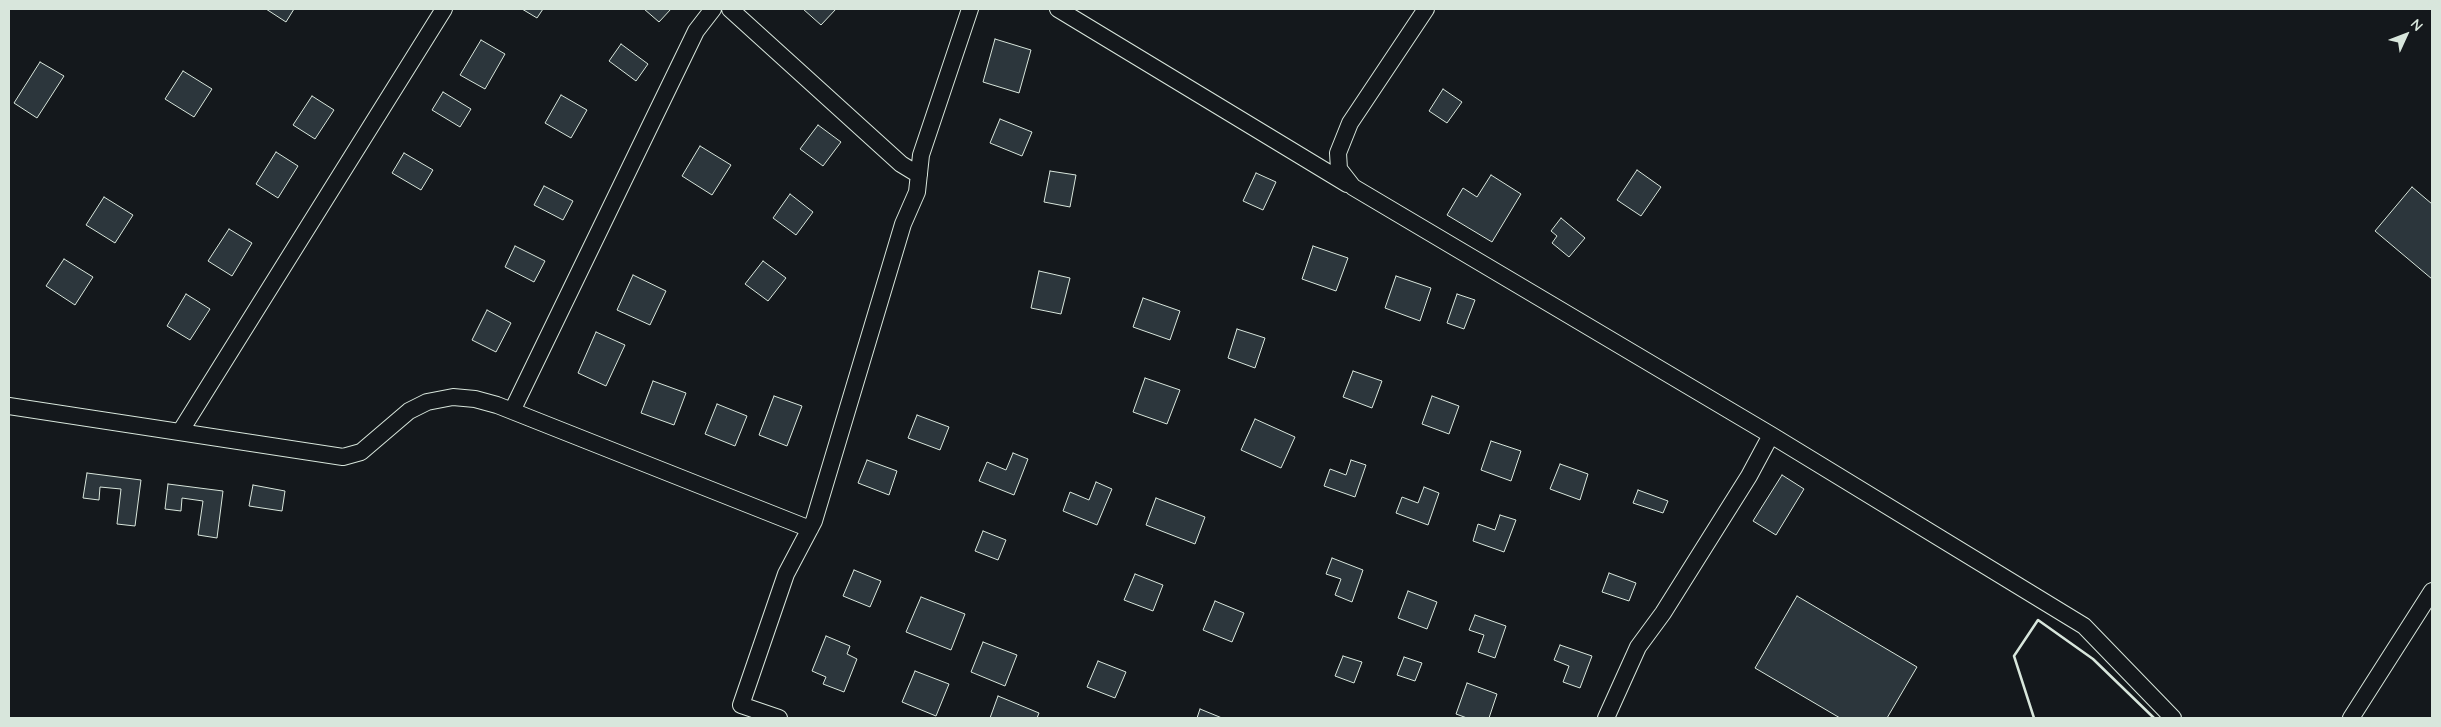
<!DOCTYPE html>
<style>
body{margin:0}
#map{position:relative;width:2441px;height:727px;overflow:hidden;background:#14181c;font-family:Quicksand,sans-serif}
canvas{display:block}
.frame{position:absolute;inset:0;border:10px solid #d8e6dc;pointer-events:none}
.north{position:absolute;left:2381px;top:10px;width:50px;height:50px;-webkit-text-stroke:4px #14181c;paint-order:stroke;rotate:47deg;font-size:14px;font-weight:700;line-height:20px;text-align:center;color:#d8e6dc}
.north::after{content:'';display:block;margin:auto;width:18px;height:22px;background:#d8e6dc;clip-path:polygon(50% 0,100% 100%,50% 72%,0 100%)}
</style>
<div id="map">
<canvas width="2441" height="727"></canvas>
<div class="frame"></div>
<div class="north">N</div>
</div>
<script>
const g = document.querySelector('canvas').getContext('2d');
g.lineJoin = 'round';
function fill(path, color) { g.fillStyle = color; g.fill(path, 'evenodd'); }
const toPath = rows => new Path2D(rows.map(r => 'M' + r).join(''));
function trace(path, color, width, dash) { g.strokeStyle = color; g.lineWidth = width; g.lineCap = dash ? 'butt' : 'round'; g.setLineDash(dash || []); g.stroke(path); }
const building = toPath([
 [266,9,294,9,286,22,266,9],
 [522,9,543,9,537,18,522,9],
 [644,9,671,9,659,22,644,9],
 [803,9,836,9,821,25,803,9],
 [995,39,1031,50,1019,93,983,82,995,39],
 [481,40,505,54,485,89,460,75,481,40],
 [621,44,648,64,636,81,609,61,621,44],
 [40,62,64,76,37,118,14,103,40,62],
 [183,71,212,89,194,117,165,99,183,71],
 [1443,89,1462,102,1447,123,1429,111,1443,89],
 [443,92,471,109,460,127,432,110,443,92],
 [561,95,587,110,571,138,545,123,561,95],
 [312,96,334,110,315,139,293,125,312,96],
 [1000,119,1032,132,1022,156,990,143,1000,119],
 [818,125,841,142,823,166,800,149,818,125],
 [700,146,731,165,712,195,682,176,700,146],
 [276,152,298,166,278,198,256,184,276,152],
 [404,153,433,170,421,190,392,173,404,153],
 [1637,170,1661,187,1641,216,1617,200,1637,170],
 [1050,171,1076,175,1070,207,1044,202,1050,171],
 [1256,173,1276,182,1263,210,1243,201,1256,173],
 [1491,175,1521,194,1492,242,1447,215,1463,188,1477,197,1491,175],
 [544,186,573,201,563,220,534,205,544,186],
 [2412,187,2432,204,2432,279,2375,231,2412,187],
 [790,194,813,212,796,235,773,218,790,194],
 [104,197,133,215,115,243,86,225,104,197],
 [1561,218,1585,238,1569,257,1552,243,1557,236,1551,231,1561,218],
 [229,229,252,243,232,276,208,261,229,229],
 [515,246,545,261,534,282,505,267,515,246],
 [1313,246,1348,258,1336,291,1302,279,1313,246],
 [64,259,93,277,75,305,46,286,64,259],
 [763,261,786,278,768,301,745,284,763,261],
 [1039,271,1070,278,1061,314,1031,308,1039,271],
 [633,275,666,291,650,325,617,310,633,275],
 [1396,276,1431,288,1420,321,1385,308,1396,276],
 [186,294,210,309,190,340,167,326,186,294],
 [1457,294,1475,300,1464,329,1447,323,1457,294],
 [1143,298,1180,311,1170,340,1133,327,1143,298],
 [487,310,511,323,496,352,472,340,487,310],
 [1237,329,1265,338,1255,368,1228,358,1237,329],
 [596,332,625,345,606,386,578,373,596,332],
 [1353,371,1382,381,1372,408,1343,397,1353,371],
 [1145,378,1180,390,1167,424,1133,412,1145,378],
 [653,381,686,393,674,425,641,413,653,381],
 [774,396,802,406,787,446,759,435,774,396],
 [1432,396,1459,406,1449,434,1422,424,1432,396],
 [717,404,747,416,735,446,705,434,717,404],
 [917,415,949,427,940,450,908,438,917,415],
 [1255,419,1295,437,1281,468,1241,450,1255,419],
 [1491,441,1521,451,1511,481,1481,470,1491,441],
 [1013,453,1028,459,1014,495,979,481,987,462,1006,470,1013,453],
 [867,460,897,471,889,495,858,483,867,460],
 [1351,460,1366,465,1355,497,1324,486,1330,469,1346,475,1351,460],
 [1560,464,1588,474,1580,500,1550,489,1560,464],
 [87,473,141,480,135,526,117,524,121,489,100,487,99,500,83,498,87,473],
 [1782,475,1804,489,1776,535,1753,521,1782,475],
 [1096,482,1112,489,1097,525,1063,511,1070,492,1089,500,1096,482],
 [168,484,223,491,217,538,198,535,203,501,182,498,181,511,165,509,168,484],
 [253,485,285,491,282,511,249,506,253,485],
 [1424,487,1439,493,1428,525,1396,513,1402,497,1418,503,1424,487],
 [1638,490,1668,501,1663,513,1633,503,1638,490],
 [1156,498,1205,517,1195,544,1146,525,1156,498],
 [1500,515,1516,520,1504,552,1473,541,1478,524,1495,530,1500,515],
 [983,531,1006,540,998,560,975,551,983,531],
 [1332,558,1363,570,1352,602,1335,595,1341,579,1326,574,1332,558],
 [854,570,881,581,870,607,843,596,854,570],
 [1609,573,1636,583,1629,601,1602,592,1609,573],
 [1135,574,1163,585,1153,611,1124,600,1135,574],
 [1408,591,1437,602,1427,629,1398,618,1408,591],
 [1797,596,1917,667,1887,718,1840,718,1755,668,1797,596],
 [921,597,965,614,951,650,906,632,921,597],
 [1215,601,1244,613,1232,642,1203,630,1215,601],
 [1475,615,1506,626,1495,658,1478,652,1484,635,1469,630,1475,615],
 [826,636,850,646,847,654,857,659,844,692,823,684,826,677,812,671,826,636],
 [983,642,1017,655,1005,686,971,672,983,642],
 [1560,645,1592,656,1580,688,1563,682,1569,666,1554,660,1560,645],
 [1343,656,1362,662,1354,683,1335,676,1343,656],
 [1404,657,1422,663,1415,681,1397,675,1404,657],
 [1098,661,1126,672,1115,698,1087,687,1098,661],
 [915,671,949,684,936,716,902,702,915,671],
 [1467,683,1497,694,1489,718,1467,718,1456,714,1467,683],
 [998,696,1039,713,1037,718,990,718,998,696],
 [1200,709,1222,718,1197,718,1200,709]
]);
const street = toPath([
 [730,9,901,164,919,175],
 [1058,9,1347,184],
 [1426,9,1350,123,1338,153,1339,169,1353,187,1771,435,2084,626,2173,718],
 [9,406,343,457,361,452,409,411,427,402,453,397,475,399,497,405,810,529],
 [512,411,696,31,713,9],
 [180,432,444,9],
 [779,718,741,705,786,574,814,521,903,224,917,192,921,155,970,9],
 [1606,718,1638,647,1663,613,1749,476,1771,435],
 [2351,718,2432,591]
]);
const wall = toPath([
 [2034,718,2014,656,2038,620,2093,659,2154,718]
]);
fill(building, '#2c363c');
trace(building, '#d8e6dc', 1);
trace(street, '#d8e6dc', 18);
trace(street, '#14181c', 16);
trace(wall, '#d8e6dc', 2.5);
</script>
